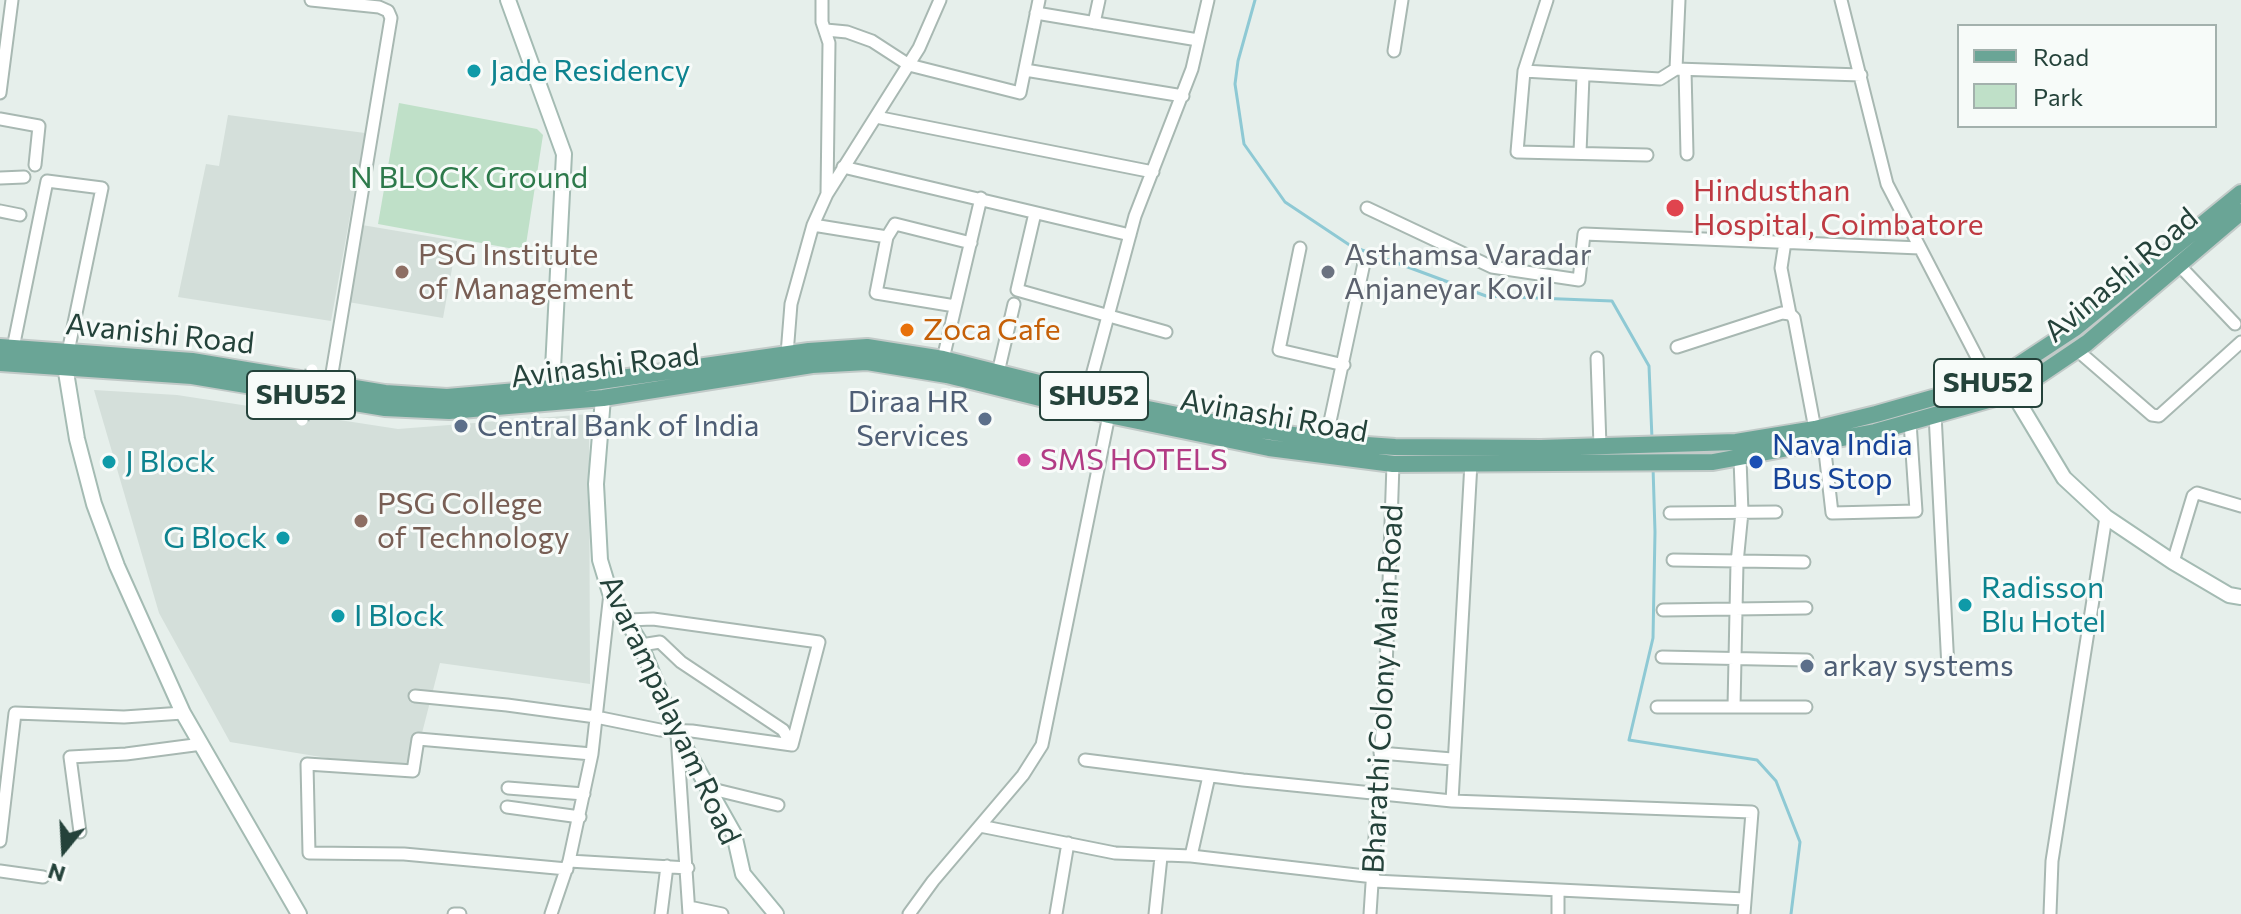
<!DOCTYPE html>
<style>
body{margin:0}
#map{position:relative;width:2241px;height:914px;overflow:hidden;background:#e6efeb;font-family:Commissioner,sans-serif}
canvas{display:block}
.legend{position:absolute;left:1957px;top:24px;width:260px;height:104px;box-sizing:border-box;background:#f7fbf9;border:2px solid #a3b1ad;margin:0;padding:10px 14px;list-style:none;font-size:24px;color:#24423a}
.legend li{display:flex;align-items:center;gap:16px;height:40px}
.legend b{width:40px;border:2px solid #a3b1ad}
.north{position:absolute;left:24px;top:810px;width:80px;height:80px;-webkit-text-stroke:6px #f7fbf9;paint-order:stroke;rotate:198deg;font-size:22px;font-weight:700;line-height:32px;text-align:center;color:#24423a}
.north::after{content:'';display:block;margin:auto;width:28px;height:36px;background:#24423a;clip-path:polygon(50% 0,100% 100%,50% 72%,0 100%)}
</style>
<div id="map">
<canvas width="2241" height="914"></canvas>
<ul class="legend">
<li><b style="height:10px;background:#6aa596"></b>Road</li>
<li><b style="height:22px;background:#bfe0c8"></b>Park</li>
</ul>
<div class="north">N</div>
</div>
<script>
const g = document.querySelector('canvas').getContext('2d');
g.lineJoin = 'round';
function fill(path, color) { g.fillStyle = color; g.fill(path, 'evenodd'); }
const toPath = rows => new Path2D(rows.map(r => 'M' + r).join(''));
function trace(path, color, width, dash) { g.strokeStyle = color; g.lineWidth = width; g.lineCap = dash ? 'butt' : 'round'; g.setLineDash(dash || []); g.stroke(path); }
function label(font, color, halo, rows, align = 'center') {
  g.font = font + ' Commissioner,sans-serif'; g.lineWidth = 6; g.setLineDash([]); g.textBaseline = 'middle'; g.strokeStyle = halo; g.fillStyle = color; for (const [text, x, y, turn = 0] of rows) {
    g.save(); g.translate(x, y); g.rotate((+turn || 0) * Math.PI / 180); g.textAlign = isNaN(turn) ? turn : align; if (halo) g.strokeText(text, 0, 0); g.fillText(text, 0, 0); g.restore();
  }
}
const built = toPath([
 [228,115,365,133,331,321,178,297,206,164,219,166],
 [362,225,457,241,443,318,348,302],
 [94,390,177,395,398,429,589,414,590,684,440,663,412,772,230,742,159,613]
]);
const green = toPath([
 [399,103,537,129,543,135,525,251,378,224]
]);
const stream = toPath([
 [1255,0,1238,61,1235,84,1244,144,1285,202,1351,246,1486,296,1612,301,1649,366,1652,439],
 [1653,467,1655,532,1653,638,1629,740,1757,760,1776,781,1800,842,1791,914]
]);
const street = toPath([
 [311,0,379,7,388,11,391,18,330,385],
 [822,0,822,22,829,43,827,193],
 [1547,0,1524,71,1517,152,1647,155],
 [1841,0,1887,184,1983,369,1996,380],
 [1036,13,1198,40],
 [1094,23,1099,0],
 [826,30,847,32,872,41,909,65,1020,93,1039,0],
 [1394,51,1402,0],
 [1676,69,1679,0],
 [1025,70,1183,96],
 [1685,70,1687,154],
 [1524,71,1660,79,1676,69,1861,75],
 [0,93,12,0],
 [876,117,1153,172],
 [0,119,39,126,35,165],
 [1580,153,1583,76],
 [843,167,1130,235],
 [0,178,24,177],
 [1367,208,1492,267,1579,280,1584,234,1920,248],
 [0,211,20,215],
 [1035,213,1017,290,1166,332],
 [813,225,887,237,895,224,971,243],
 [887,237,876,293,955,306],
 [1785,242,1781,268,1790,314],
 [1300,248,1279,350,1344,365],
 [2178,264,2235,324],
 [1677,347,1782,313,1790,314,1794,318,1815,429],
 [13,348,47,181,102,188,68,352],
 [2077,350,2152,415,2159,416,2241,342],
 [787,354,791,304,813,225,827,194,919,48,940,0],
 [1597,358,1600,446],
 [943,359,981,198],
 [997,377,1014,304],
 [1087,394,1135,216,1192,69,1208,0],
 [1935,414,1948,668],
 [1326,440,1364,263],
 [1824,443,1832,513,1916,511,1910,422],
 [1670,513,1776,512],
 [1673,560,1804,562],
 [2173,562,2193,496,2197,493,2241,506],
 [1663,610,1806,608],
 [641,645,660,642,681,662,783,730,792,745],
 [1662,657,1807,660],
 [415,696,507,705,596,717,660,730,692,731,792,745,819,642,653,619,628,620],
 [1657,707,1806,707],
 [1734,707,1737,563,1742,512,1740,459],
 [677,735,689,914],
 [1380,753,1452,759],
 [1085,760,1243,780,1452,801,1752,812,1744,914],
 [508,788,584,794],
 [708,788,778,805],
 [1452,801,1471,463],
 [507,807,580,817],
 [980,826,1115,853,1191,856,1374,877],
 [80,832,70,757,126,754,202,744],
 [0,841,15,713,124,717,183,713],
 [1191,856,1209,776],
 [569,861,688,868],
 [567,869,404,854,309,853,307,764,413,771,418,739,592,754],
 [0,871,43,877],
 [1374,881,1745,899],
 [689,907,722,914],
 [454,914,460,914],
 [551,914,569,861,592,754,610,593],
 [661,914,667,866],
 [909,914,933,881,1023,775,1042,745,1109,415],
 [1056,914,1068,843],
 [1155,914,1161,857],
 [1370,914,1386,670,1393,464],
 [1558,914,1558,890],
 [2050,914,2052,861,2106,517]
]);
const secondary = toPath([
 [508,0,564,154,552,388],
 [65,366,77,439,94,504,117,566,183,713,299,914],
 [2013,393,2064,478,2106,517,2173,562,2229,595,2241,597],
 [603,398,596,484,600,560,610,593,639,641,676,731,734,834,743,874,776,914]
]);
const primary = toPath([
 [0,347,192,361,385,393,447,397,552,388,809,351,867,347,943,359,1119,403,1221,424,1352,444,1395,447,1541,448,1736,442,1815,429,1876,414,1996,380,2075,328,2241,193],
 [0,363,192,376,385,408,449,411,603,398,812,365,867,362,947,375,1109,415,1269,448,1393,464,1713,462,1875,432,2013,393,2087,343,2241,212]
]);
const streetBridge = toPath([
 [302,420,312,370]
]);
const markers = [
 [474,71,8,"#0f9aa8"],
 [1675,208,10,"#e0444e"],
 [402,272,8,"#8d6e63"],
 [1328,272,8,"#6b7280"],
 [907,330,8,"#e8710a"],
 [985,419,8,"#5c6f8a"],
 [461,426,8,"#5c6f8a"],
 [1024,460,8,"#d1479c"],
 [109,462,8,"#0f9aa8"],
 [1756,462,8,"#1a4fb4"],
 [361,521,8,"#8d6e63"],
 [283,538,8,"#0f9aa8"],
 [1965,605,8,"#0f9aa8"],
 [338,616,8,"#0f9aa8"],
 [1807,666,8,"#5c6f8a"]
];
const shields = [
 [1988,383,108],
 [301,395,108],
 [1094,396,108]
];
const shieldNames = [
 ["SHU52",1988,383],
 ["SHU52",301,395],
 ["SHU52",1094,396]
];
const cultureNames = [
 ["Jade Residency",490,71],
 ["J Block",125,462],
 ["G Block",267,538,"right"],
 ["Radisson",1981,588],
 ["Blu Hotel",1981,622],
 ["I Block",354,616]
];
const parkNames = [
 ["N BLOCK Ground",469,178]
];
const healthNames = [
 ["Hindusthan",1693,191],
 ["Hospital, Coimbatore",1693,225]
];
const educationNames = [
 ["PSG Institute",418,255],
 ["of Management",418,289],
 ["PSG College",377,504],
 ["of Technology",377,538]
];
const worshipNames = [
 ["Asthamsa Varadar",1344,255],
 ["Anjaneyar Kovil",1344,289]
];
const streetNames = [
 ["Avinashi Road",2121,275,-40],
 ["Avanishi Road",160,334,6],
 ["Avinashi Road",605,366,-7],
 ["Avinashi Road",1274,416,10],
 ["Bharathi Colony Main Road",1383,689,-87],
 ["Avarampalayam Road",670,710,65]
];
const foodNames = [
 ["Zoca Cafe",923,330]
];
const serviceNames = [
 ["Diraa HR",969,402,"right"],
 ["Services",969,436,"right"],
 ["Central Bank of India",477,426],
 ["arkay systems",1823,666]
];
const transitNames = [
 ["Nava India",1772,445],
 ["Bus Stop",1772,479]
];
const hotelNames = [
 ["SMS HOTELS",1040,460]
];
fill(built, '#d4dfda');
fill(green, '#bfe0c8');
trace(stream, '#8ec9d4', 3);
trace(street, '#a8b8b2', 15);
trace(secondary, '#a4bbb3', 18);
trace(primary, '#c2cac8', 20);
trace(street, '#fff', 11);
trace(secondary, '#fff', 14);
trace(primary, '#6aa596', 16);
trace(streetBridge, '#a8b8b2', 15, []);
trace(streetBridge, '#fff', 11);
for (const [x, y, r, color] of markers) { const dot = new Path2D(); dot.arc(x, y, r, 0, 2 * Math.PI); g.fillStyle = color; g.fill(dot); trace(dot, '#f7fbf9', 3); }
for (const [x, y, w] of shields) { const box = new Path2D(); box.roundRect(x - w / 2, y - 24, w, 48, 6); g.fillStyle = '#f7fbf9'; g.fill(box); trace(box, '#24423a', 2); }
label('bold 28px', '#24423a', null, shieldNames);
label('30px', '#0d838f', '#f7fbf9', cultureNames, 'left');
label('30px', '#2d7a4b', '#f7fbf9', parkNames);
label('30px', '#be3a42', '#f7fbf9', healthNames, 'left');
label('30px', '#785e54', '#f7fbf9', educationNames, 'left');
label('30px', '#5b616d', '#f7fbf9', worshipNames, 'left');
label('30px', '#24423a', '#f7fbf9', streetNames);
label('30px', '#c56008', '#f7fbf9', foodNames, 'left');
label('30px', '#4e5e75', '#f7fbf9', serviceNames, 'left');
label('30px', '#164399', '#f7fbf9', transitNames, 'left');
label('30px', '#b23c85', '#f7fbf9', hotelNames, 'left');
</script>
